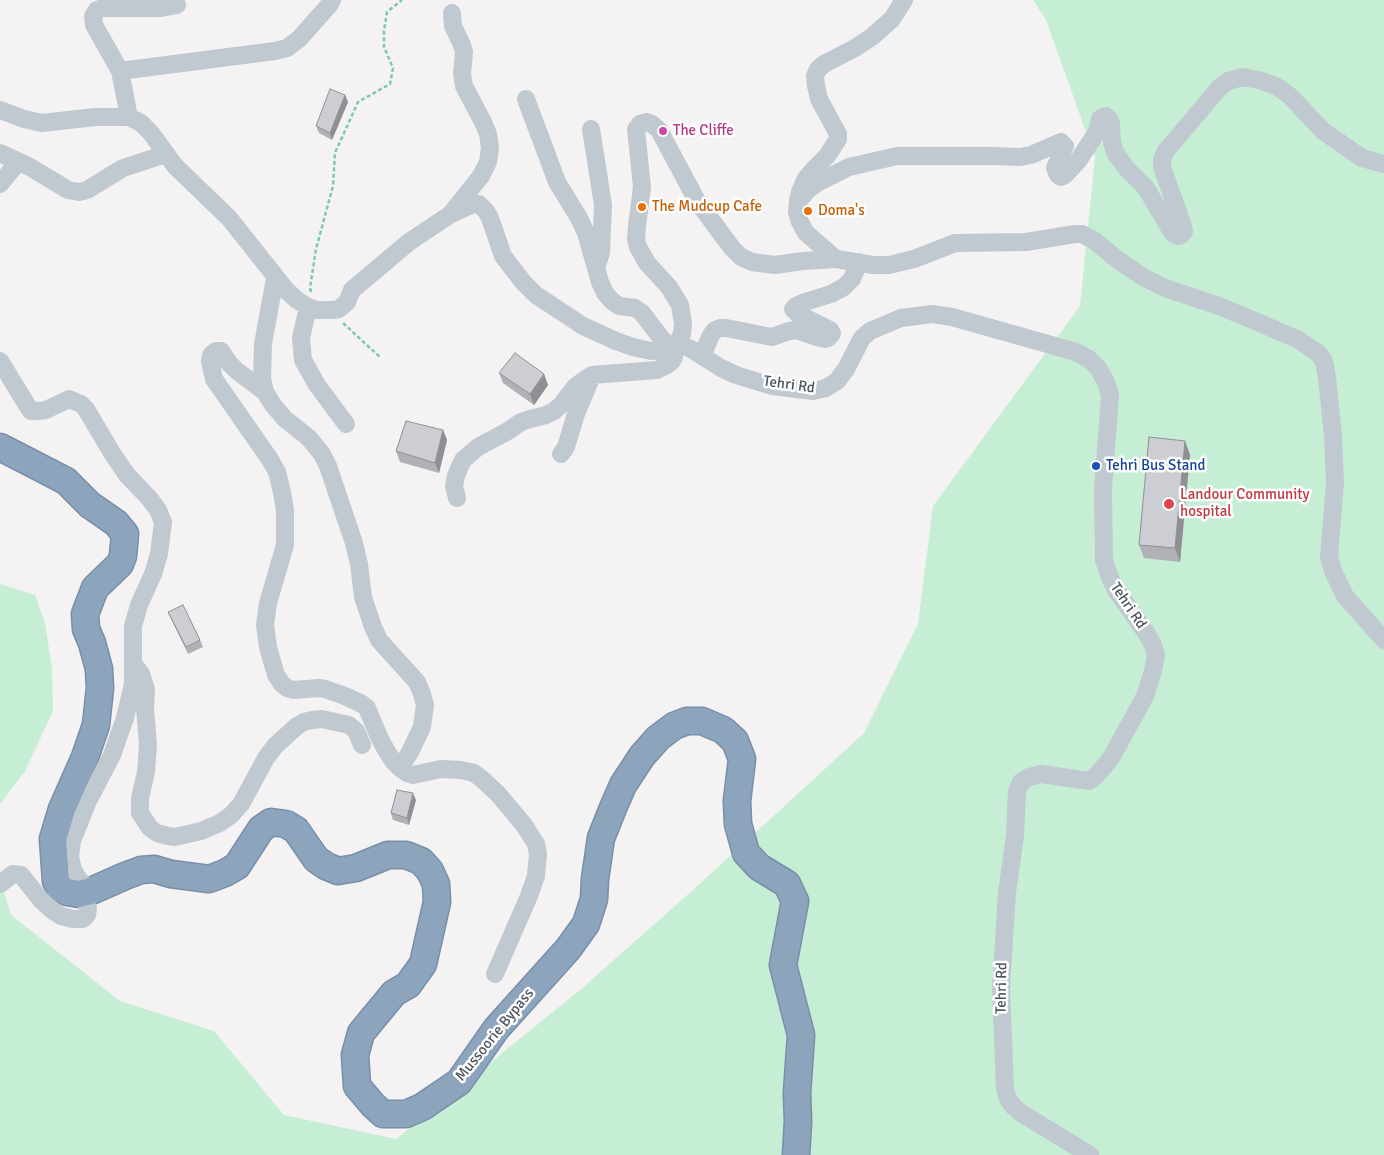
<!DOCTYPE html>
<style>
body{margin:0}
canvas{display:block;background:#f4f2f2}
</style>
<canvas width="1384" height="1155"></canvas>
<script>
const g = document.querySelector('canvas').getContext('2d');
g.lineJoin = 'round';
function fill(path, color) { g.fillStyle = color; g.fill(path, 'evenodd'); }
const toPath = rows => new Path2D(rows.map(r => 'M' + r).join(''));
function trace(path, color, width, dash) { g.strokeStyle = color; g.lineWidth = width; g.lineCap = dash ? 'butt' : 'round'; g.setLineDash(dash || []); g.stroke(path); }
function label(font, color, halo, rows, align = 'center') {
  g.font = font + ' Signika,sans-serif'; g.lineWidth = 5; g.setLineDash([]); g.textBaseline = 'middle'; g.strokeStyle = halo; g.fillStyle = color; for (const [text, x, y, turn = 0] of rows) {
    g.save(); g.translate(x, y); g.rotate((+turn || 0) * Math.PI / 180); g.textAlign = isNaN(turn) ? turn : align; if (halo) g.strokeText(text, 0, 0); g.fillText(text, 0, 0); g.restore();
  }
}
const green = toPath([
 [1033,0,1384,0,1384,1155,0,1155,0,879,11,915,120,1001,214,1031,284,1115,396,1139,580,990,693,890,864,733,918,624,933,506,1080,306,1095,157,1046,20],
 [0,584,35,595,45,623,52,668,53,711,25,771,0,804]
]);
const path = toPath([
 [311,292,310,288,316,249,333,186,335,153,358,102,390,84,393,68,384,47,384,31,387,12,402,0],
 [343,323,381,358]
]);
const minor = toPath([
 [452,13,453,26,462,45,464,52,462,74,464,86,483,122,488,134,490,148,488,162,481,176,453,211],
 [120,71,275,51,287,48,299,39,330,4,332,0],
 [0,110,24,119,42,123,95,117,129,117,141,123,151,133,175,166,229,218,287,291,297,300,308,307,317,310,333,310,339,309,347,302,352,290,409,242,451,214,473,204,479,204,486,211,490,218,503,256,523,282,536,295,583,326,616,341,633,347,651,351,662,350,677,343,682,334,683,324,680,305,669,287,647,263,638,247,636,239,637,226,642,187,636,129,640,124,647,122,652,124,659,130,697,201,732,248,741,257,752,262,775,265,803,261,836,259,873,265,889,265,914,259,955,243,1026,242,1075,234,1082,234,1095,241,1118,260,1143,277,1165,288,1219,306,1262,324,1297,339,1318,353,1324,361,1327,377,1333,437,1335,482,1329,557,1333,571,1345,596,1384,640],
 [129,117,120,71,94,25,93,16,97,10,103,8,161,8,177,5],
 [591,129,603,205,601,253,597,265],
 [0,153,30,167,68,190,79,192,87,190,123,168,166,154],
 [0,184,18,162],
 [798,201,808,190,817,183,849,167,897,156,995,156,1020,157,1031,155,1061,142,1065,146,1055,168,1058,175,1061,177,1065,175,1078,161,1097,132,1100,119,1103,117,1106,116,1109,119,1111,123,1112,143,1116,154,1127,169,1146,188,1170,229,1174,234,1178,236,1181,235,1184,231,1183,226,1162,167,1162,160,1165,152,1220,87,1228,81,1243,77,1259,80,1276,86,1290,96,1323,131,1362,158,1384,164],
 [836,259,806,233,800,222,797,212,798,201,800,192,805,180,814,169,827,156,838,139,838,134,819,99,816,86,815,76,818,69,824,64,855,48,873,36,884,26,892,19,904,0],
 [275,278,263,344,262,378,265,392,273,405,285,419,309,438,322,454,328,466,354,543,359,564,363,597,373,627,379,640,417,682,422,694,425,705,422,727,410,752,400,768],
 [308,307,301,338,303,360,317,385,346,424],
 [677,343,691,349,721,368,736,375,772,386,813,391,826,388,837,381,846,369,862,338,870,331,901,318,932,314,952,317,1076,352,1089,359,1098,368,1106,382,1110,395,1103,490,1104,560,1109,575,1116,590,1147,634,1153,645,1156,655,1153,671,1145,696,1111,758,1096,776,1089,781,1041,774,1029,777,1021,782,1017,791,1015,835,1007,893,1001,988,1005,1089,1008,1099,1014,1107,1021,1113,1090,1155],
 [702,356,711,335,715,330,720,328,726,328,772,337,789,331,796,330,820,338,825,339,828,338,831,335,832,333,830,330,798,314,793,309,796,306,805,302,831,294,844,287,852,279,859,262],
 [0,361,27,405,31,411,37,411,46,410,69,399,81,404,86,409,112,453,127,475,149,498,158,510,163,522,159,554,153,574,139,605,133,626,133,684,125,718,112,755,88,801,72,841,70,857,73,870,80,881,91,891],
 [265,392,237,371,229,363,221,351,216,351,211,355,210,361,214,379,271,461,277,472,282,492,285,511,285,545,268,603,265,625,268,647,276,675,282,684,287,688,293,690,319,688,325,689,345,696,362,704,367,708,379,737,386,750,393,761,400,768,407,773,413,775,441,769,461,770,474,773,482,779,498,794,524,825,536,844,538,853,536,876,529,896,495,974],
 [561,454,566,447,576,414,592,376],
 [457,498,454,486,456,476,460,466,463,460,478,447,508,431,521,422,530,419,546,415,554,411,561,405,575,387,583,381,592,375,657,370,667,365,672,361,674,357,668,347,642,313,635,308,619,306,612,301,605,293,600,282,586,233,579,218,557,182,526,99],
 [135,666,141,674,146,689,145,707,148,746,146,772,140,798,140,813,150,828,157,833,168,836,175,837,201,831,220,823,231,815,241,804,266,758,275,746,297,726,304,722,312,720,322,719,349,725,356,731,362,745],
 [0,884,13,874,21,875,41,900,52,910,61,916,73,919,83,919,87,915,88,909,86,902,79,894]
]);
const highway = toPath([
 [0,447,66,481,90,505,116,523,125,534,123,556,120,564,95,588,85,614,86,629,92,643,99,669,100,688,96,725,85,757,62,809,53,839,56,881,60,888,67,892,79,894,91,891,125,876,141,870,154,869,171,874,209,879,225,873,237,866,261,829,271,822,286,824,296,830,316,859,326,866,338,871,356,868,388,855,406,855,421,861,430,871,436,884,437,902,423,964,408,985,394,993,361,1033,355,1055,357,1086,373,1105,383,1114,406,1114,422,1107,459,1082,496,1029,568,949,586,924,594,899,595,879,601,838,613,808,623,785,642,756,658,738,674,726,687,721,702,721,723,730,735,741,742,759,737,801,738,824,746,853,759,867,787,884,795,901,783,965,801,1035,797,1093,798,1122,796,1155]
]);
const wall = toPath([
 [345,95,348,102,332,140,319,133,316,126],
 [499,373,544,374,548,385,534,405,503,383],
 [443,430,447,440,439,473,400,462,396,451],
 [1185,441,1190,455,1180,562,1144,558,1139,545],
 [168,612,200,640,203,647,188,654,171,619],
 [416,800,409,825,393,820,391,813]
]);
const shadedWall = toPath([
 [345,95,348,102,332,140,330,133],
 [544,374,548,385,534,405,530,394],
 [443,430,447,440,439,473,435,463],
 [1185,441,1190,455,1180,562,1175,548],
 [413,793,416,800,409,825,407,818]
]);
const building = toPath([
 [330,89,345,95,330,133,316,126,330,89],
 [515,353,544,374,530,394,499,373,515,353],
 [406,421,443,430,435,463,396,451,406,421],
 [1149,437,1185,441,1175,548,1139,545,1149,437],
 [183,605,200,640,186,647,168,612,183,605],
 [397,790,413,793,407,818,391,813,397,790]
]);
const markers = [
 [663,131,5,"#d1479c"],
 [642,207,5,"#e8710a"],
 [808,211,5,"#e8710a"],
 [1096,466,5,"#1a4fb4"],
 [1169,504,6,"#e0444e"]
];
const hotelNames = [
 ["The Cliffe",673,131]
];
const foodNames = [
 ["The Mudcup Cafe",652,207],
 ["Doma's",818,211]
];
const streetNames = [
 ["Tehri Rd",789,385,8],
 ["Tehri Rd",1128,606,56],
 ["Tehri Rd",1002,988,-89],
 ["Mussoorie Bypass",495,1035,-51]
];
const transitNames = [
 ["Tehri Bus Stand",1106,466]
];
const healthNames = [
 ["Landour Community",1180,495],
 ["hospital",1180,512]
];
fill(green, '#c5eed5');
trace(highway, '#798fa9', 29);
trace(path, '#7ecaa6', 2.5, [4, 2.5]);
trace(minor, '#c1c9d0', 18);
trace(highway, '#8da4bd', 26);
fill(wall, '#b0b1b6');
fill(shadedWall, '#909094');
fill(building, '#cdced4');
trace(building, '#909094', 1);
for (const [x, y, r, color] of markers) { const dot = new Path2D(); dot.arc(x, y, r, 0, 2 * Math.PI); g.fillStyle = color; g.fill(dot); trace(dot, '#fff', 2); }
label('15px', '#b23c85', '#fff', hotelNames, 'left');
label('15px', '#c56008', '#fff', foodNames, 'left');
label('15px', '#4b555f', '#fff', streetNames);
label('15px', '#164399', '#fff', transitNames, 'left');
label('15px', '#be3a42', '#fff', healthNames, 'left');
</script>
